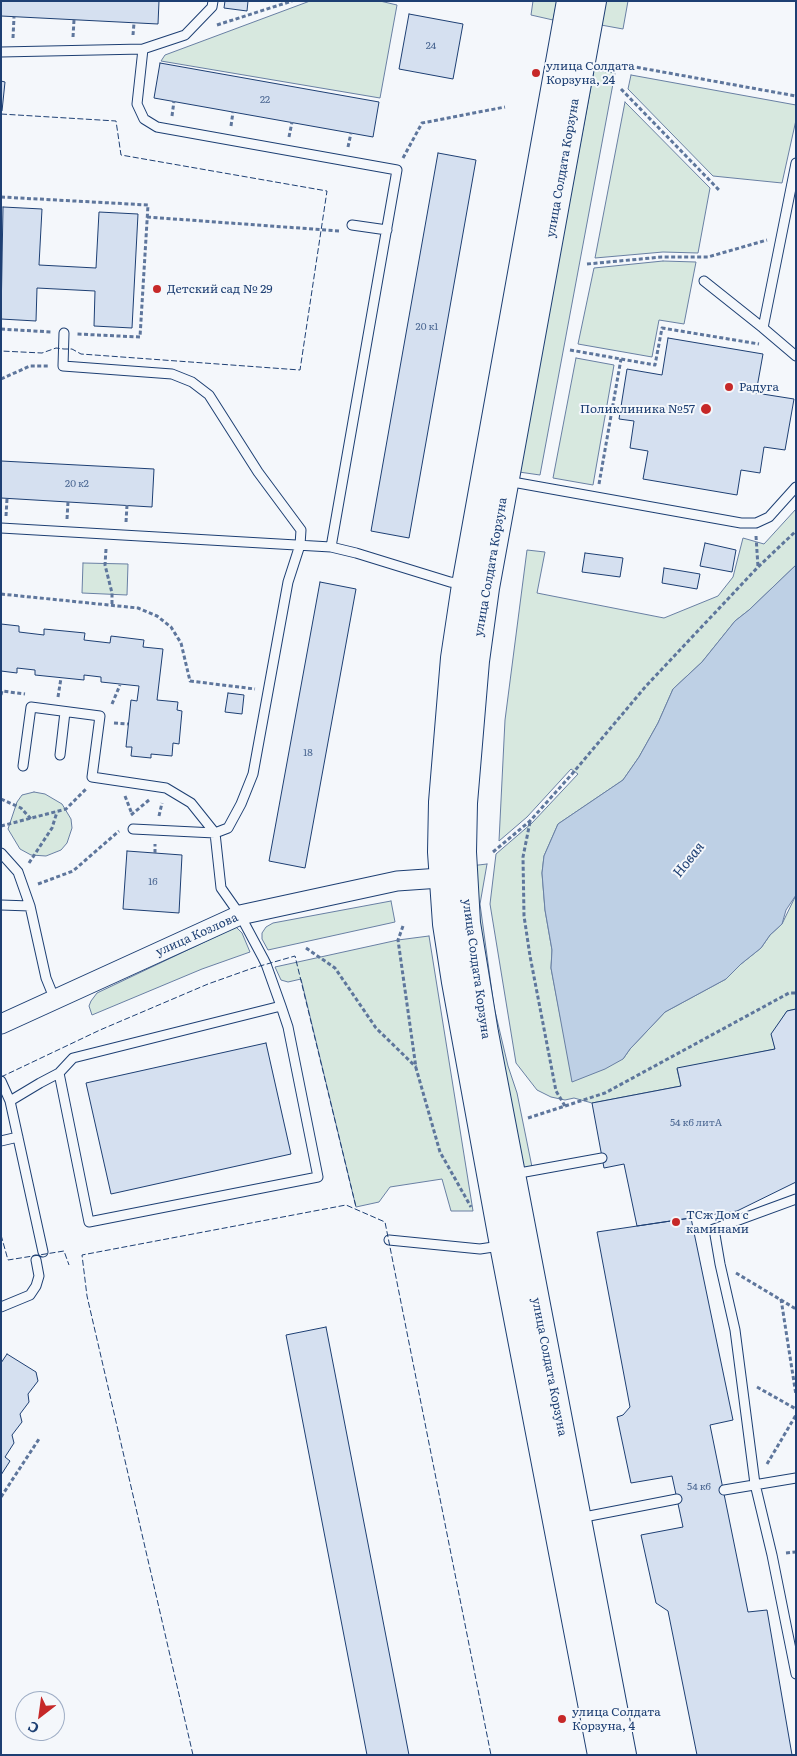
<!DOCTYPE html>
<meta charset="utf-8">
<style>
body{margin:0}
#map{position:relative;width:797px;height:1756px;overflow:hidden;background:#f4f7fb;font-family:Literata,serif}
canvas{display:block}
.frame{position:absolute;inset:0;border:2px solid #1d3f73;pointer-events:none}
.north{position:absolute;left:15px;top:1691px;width:50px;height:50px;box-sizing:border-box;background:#f4f7fb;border:1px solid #9eadc5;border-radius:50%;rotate:210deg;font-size:14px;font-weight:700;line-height:20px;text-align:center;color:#1d3f73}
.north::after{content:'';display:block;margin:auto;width:18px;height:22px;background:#c62828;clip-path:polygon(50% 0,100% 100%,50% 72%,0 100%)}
</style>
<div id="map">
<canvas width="797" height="1756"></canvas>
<div class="frame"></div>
<div class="north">С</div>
</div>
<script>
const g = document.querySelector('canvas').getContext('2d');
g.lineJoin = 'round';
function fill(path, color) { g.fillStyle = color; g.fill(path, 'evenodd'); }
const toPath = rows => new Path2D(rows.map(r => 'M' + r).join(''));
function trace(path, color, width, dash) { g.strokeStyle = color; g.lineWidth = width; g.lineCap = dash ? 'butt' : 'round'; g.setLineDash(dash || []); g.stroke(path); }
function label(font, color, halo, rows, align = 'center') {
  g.font = font + ' Literata,serif'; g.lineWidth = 4; g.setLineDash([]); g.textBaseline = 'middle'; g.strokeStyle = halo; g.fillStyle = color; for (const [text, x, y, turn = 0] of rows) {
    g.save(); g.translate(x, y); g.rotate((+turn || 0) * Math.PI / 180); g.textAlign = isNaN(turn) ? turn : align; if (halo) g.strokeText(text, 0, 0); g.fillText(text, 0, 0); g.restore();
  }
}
const green = toPath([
 [310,1,380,1,397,5,380,98,161,61,165,55,310,1],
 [533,1,557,1,553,20,531,15,533,1],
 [605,1,628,1,623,29,601,25,605,1],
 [594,70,615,73,540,475,519,472,594,70],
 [631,75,796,105,796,120,782,183,713,176,628,89,631,75],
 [625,102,710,188,698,253,663,252,595,258,625,102],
 [663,261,696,262,684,324,659,320,652,357,578,344,594,268,663,261],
 [576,358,614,365,593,485,553,478,576,358],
 [796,509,796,565,749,610,735,621,702,662,673,689,658,723,639,757,623,780,558,824,544,856,542,873,545,910,552,950,551,968,561,1020,623,1059,630,1049,665,1012,726,979,741,964,761,948,770,935,782,924,796,895,796,1009,787,1011,772,1034,775,1049,677,1069,681,1086,592,1103,574,1098,565,1100,551,1097,537,1090,516,1063,490,904,496,854,532,823,578,774,571,769,527,817,499,841,505,720,527,550,545,552,537,593,664,618,718,596,733,577,743,538,764,544,796,509],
 [83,563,128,564,127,595,82,593,83,563],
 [34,792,45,794,62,804,71,819,72,828,67,843,61,850,46,856,31,855,20,849,8,829,17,802,22,795,34,792],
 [487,864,480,904,494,1007,508,1066,517,1093,532,1167,522,1169,517,1165,470,866,487,864],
 [391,901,395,922,268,950,262,939,262,933,266,927,273,923,391,901],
 [236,927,242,933,250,952,202,969,92,1015,89,1006,91,1001,97,993,236,927],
 [429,936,473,1211,451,1211,442,1179,390,1187,379,1202,356,1207,301,979,288,982,281,980,275,967,398,940,429,936]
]);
const water = toPath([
 [796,565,796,895,786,910,782,924,770,935,761,948,741,964,726,979,665,1012,630,1049,623,1059,605,1069,572,1082,551,968,552,950,545,910,542,873,544,856,558,824,623,780,639,757,658,723,673,689,702,662,735,621,749,610,796,565]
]);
const building = toPath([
 [1,1,159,1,158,24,1,16,1,1],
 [225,1,248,1,247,11,224,8,225,1],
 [409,14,463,24,453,79,399,69,409,14],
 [160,63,379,102,373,137,154,98,160,63],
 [1,81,5,82,2,111,1,111,1,81],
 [438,153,476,160,409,538,371,531,438,153],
 [3,207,42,209,39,265,96,268,99,212,138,214,132,328,94,326,95,291,37,288,36,321,1,319,3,207],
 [668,338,763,354,756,393,794,399,785,450,764,447,760,473,741,470,737,495,643,479,648,451,630,448,634,421,619,419,627,369,662,375,668,338],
 [1,461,154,469,152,507,1,498,1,461],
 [705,543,736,550,732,572,700,566,705,543],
 [585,553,623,558,620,577,582,572,585,553],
 [664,568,700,574,697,589,662,583,664,568],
 [320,582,356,589,305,868,269,861,320,582],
 [1,624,19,626,19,632,44,635,44,629,85,633,84,640,110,643,111,636,144,640,143,647,163,649,157,700,178,702,177,710,182,711,179,744,173,743,172,756,151,754,151,758,131,756,132,747,126,747,131,700,137,701,139,686,101,682,101,677,84,675,84,680,35,675,35,670,17,668,17,673,1,671,1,624],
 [228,693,244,695,242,714,225,712,228,693],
 [127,851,182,855,179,913,123,909,127,851],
 [796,1009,796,1182,737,1211,637,1226,624,1164,604,1168,592,1103,681,1086,677,1068,775,1049,771,1034,787,1011,796,1009],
 [266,1043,291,1154,111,1194,86,1083,266,1043],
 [691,1218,733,1420,710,1425,748,1612,767,1610,792,1755,697,1755,668,1611,656,1603,641,1535,683,1527,672,1476,631,1483,617,1417,623,1415,630,1407,597,1232,691,1218],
 [326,1327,409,1755,367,1755,286,1335,326,1327],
 [7,1354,36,1372,38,1381,28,1394,29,1402,20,1414,22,1422,12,1435,14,1443,5,1457,10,1461,1,1475,1,1363,7,1354]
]);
const path = toPath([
 [217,25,292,1],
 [133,35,134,23],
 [73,37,74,20],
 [13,38,14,17],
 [624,65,796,96],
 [621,89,719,190],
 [172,116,174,101],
 [231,126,233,112],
 [289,137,292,122],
 [348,147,351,133],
 [403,158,422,123,505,107],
 [1,197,148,205,140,337,77,334],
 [147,217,340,231],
 [587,264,662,257,708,257,767,240],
 [1,329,51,332],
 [570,350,655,365,662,328,759,344],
 [1,379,30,366,50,366],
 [599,484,621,359],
 [6,516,7,499],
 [67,519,68,502],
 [126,522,127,505],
 [756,536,758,567],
 [106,549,105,565,112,593,112,605],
 [1,594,138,608,157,616,171,627,181,643,190,681,255,689],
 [1,695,2,691,25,694],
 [58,697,61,678],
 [112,704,120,685],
 [114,723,128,724],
 [125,796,132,814],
 [1,799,21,808,31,819],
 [131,815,149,800],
 [159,816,162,803],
 [530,822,523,857,524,916,530,956,556,1091,565,1106],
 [1,826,66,809,86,789],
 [493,852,530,821,572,774,646,686,758,567,796,531],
 [155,853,155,844],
 [29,863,52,828,57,812],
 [38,884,73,871,119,831],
 [403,926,398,940,416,1068,440,1152,471,1207],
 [306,948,335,968,376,1028,416,1067],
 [528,1118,605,1093,789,993,796,993],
 [736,1273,796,1309],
 [781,1299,796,1395],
 [757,1387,796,1409],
 [767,1464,796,1415],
 [1,1497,39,1439],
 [786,1553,796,1552]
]);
const lane = toPath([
 [143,49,137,104,144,119,157,127,397,170,331,547],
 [1,52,143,49,185,35,212,7,213,1],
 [796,163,763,328,796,356],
 [352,225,387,230],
 [704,281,763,328],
 [64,333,63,366,172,374,192,382,209,395,258,472,301,530,300,545,288,582,253,774,241,804,228,828,215,833,133,829],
 [507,481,741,523,756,523,769,517,796,487],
 [1,528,331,547,356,553,450,582,464,584],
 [60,755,65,712],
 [23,766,31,707,100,716,92,777,166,788,191,803,215,833,221,888,240,915,263,958,266,964,281,1006,288,1027,318,1177,89,1222,59,1073,73,1058,281,1006],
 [1,853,18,872,30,906,46,978,55,1000],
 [1,905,30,906],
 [1,1081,10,1101,43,1252],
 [10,1101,40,1083,59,1073],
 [1,1141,18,1137],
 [514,1174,602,1158],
 [796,1199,714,1229,720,1264,735,1330,755,1484,772,1555,796,1674],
 [389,1240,480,1249,500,1246],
 [1,1307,30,1295,36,1286,39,1276,36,1260],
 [724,1490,796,1478],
 [579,1518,677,1499]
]);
const street = toPath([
 [1,1024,240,915,397,881,455,877]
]);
const secondary = toPath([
 [570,1,465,585,454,658,442,802,441,852,446,924,455,982,503,1245,601,1755],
 [593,1,486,588,476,661,464,803,463,852,467,923,485,1033,623,1755]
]);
const fence = toPath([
 [1,114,116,121,121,155,327,191,300,370,81,354,72,349,64,349,56,348,42,353,1,351],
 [1,1077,100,1030,208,984,253,968,295,956,356,1207],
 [1,1235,8,1260,64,1251,69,1265],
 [193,1755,87,1296,82,1255,346,1205,385,1222,491,1755]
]);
const markers = [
 [536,73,5,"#c62828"],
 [157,289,5,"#c62828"],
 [729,387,5,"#c62828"],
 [706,409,6,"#c62828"],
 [676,1222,5,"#c62828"],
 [562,1719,5,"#c62828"]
];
const numberNames = [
 ["24",431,46],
 ["22",265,100],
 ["20 к1",427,327],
 ["20 к2",77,484],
 ["18",308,753],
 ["16",153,882],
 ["54 к6 литА",696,1123],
 ["54 к6",699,1487]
];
const poiNames = [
 ["улица Солдата",546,66],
 ["Корзуна, 24",546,80],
 ["Детский сад № 29",167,289],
 ["Радуга",739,387],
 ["Поликлиника №57",695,409,"right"],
 ["ТСж Дом с",686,1215],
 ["каминами",686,1229],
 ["улица Солдата",572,1712],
 ["Корзуна, 4",572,1726]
];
const streetNames = [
 ["улица Солдата Корзуна",563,168,-80],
 ["улица Солдата Корзуна",491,567,-80],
 ["улица Козлова",197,935,-24],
 ["улица Солдата Корзуна",476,969,82],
 ["улица Солдата Корзуна",549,1367,79]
];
const waterNames = [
 ["Новая",689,860,-52]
];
fill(green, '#d7e8df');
trace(green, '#687fa3', 1);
fill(water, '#bed0e5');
trace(water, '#687fa3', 1);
fill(building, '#d5e0f0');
trace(building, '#1d3f73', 1);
trace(lane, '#1d3f73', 11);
trace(street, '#1d3f73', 21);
trace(secondary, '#1d3f73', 28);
trace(path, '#5e769c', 3, [4, 2.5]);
trace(lane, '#f4f7fb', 9);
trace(street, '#f4f7fb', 19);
trace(secondary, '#f4f7fb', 26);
trace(fence, '#1d3f73', 1, [6, 2.5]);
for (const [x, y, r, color] of markers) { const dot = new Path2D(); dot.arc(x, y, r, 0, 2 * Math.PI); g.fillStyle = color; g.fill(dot); trace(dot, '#f4f7fb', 2); }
label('10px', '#4b6792', null, numberNames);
label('12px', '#1d3f73', '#f4f7fb', poiNames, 'left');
label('12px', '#1d3f73', '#f4f7fb', streetNames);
label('italic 14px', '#1d3f73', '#f4f7fb', waterNames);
</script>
